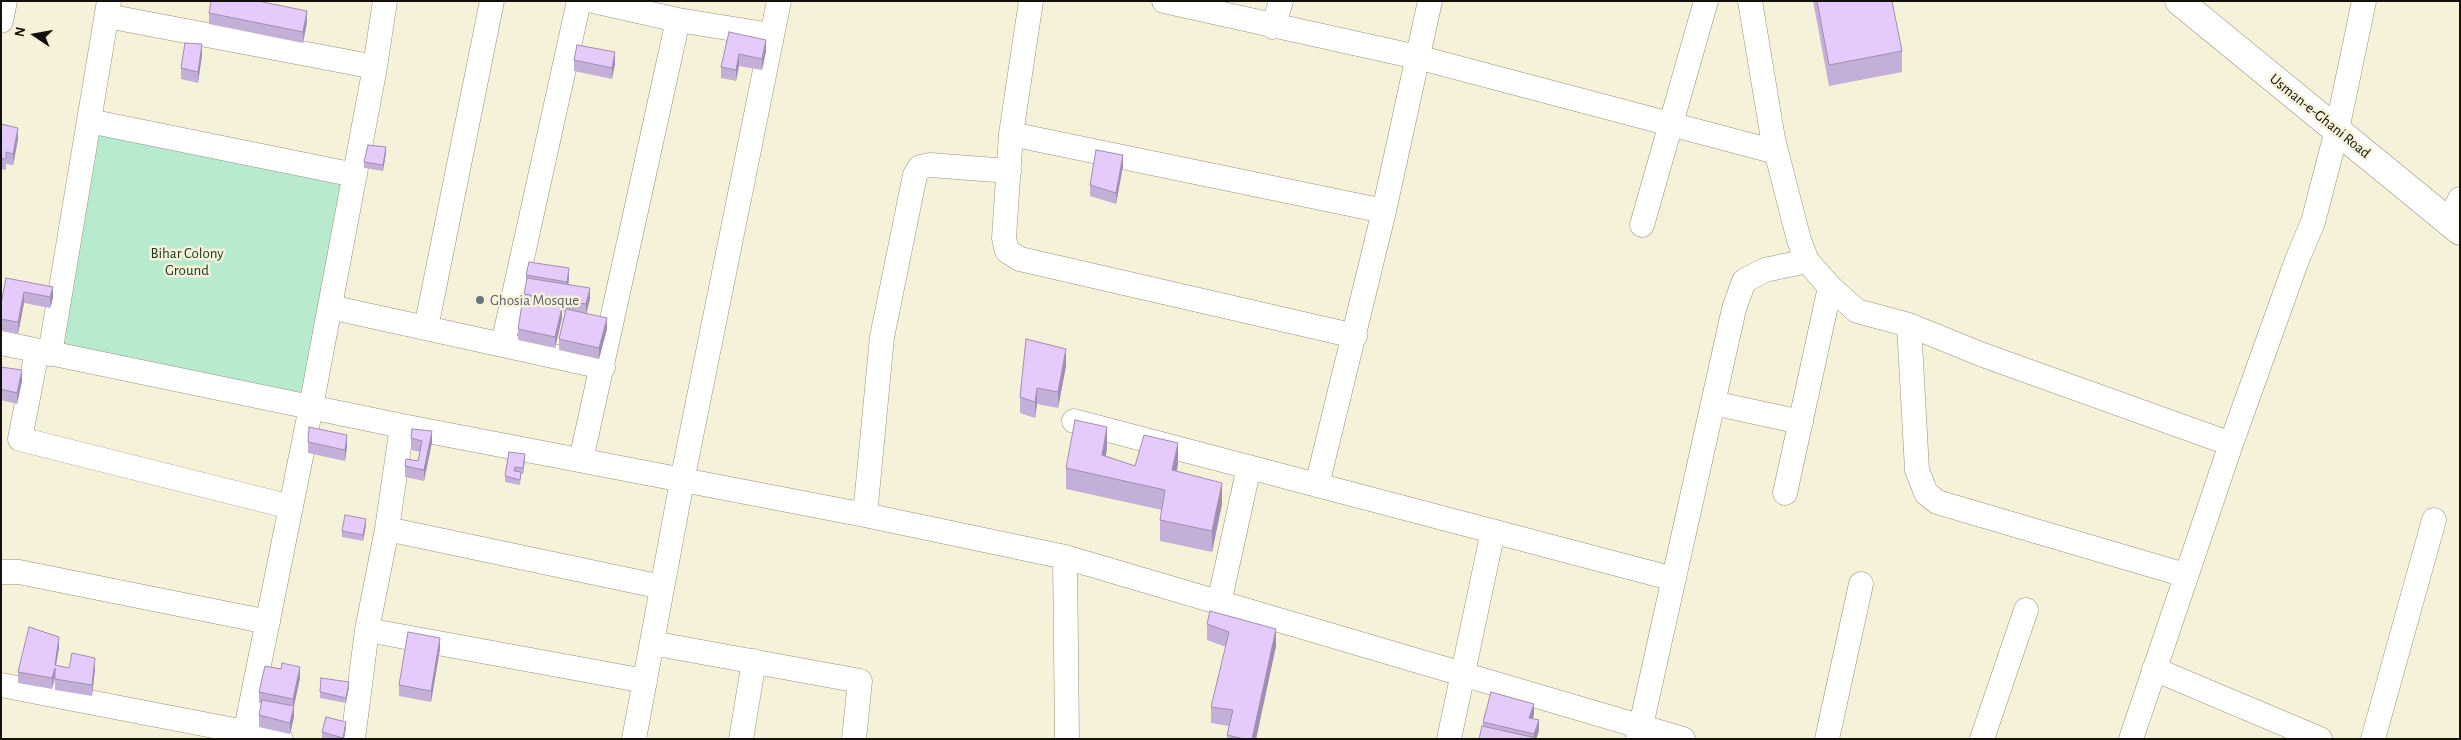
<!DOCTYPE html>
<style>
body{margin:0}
#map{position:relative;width:2461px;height:740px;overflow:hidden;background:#f6f2da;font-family:"Alegreya Sans",sans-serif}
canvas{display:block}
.frame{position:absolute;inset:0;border:2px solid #121008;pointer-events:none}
.north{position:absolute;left:10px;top:10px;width:50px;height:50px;-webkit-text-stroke:4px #f6f2da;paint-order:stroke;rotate:282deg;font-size:14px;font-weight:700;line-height:20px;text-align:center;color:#121008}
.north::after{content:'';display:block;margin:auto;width:18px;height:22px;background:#121008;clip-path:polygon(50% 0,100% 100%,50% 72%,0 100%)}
</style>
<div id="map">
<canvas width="2461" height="740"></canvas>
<div class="frame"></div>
<div class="north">N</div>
</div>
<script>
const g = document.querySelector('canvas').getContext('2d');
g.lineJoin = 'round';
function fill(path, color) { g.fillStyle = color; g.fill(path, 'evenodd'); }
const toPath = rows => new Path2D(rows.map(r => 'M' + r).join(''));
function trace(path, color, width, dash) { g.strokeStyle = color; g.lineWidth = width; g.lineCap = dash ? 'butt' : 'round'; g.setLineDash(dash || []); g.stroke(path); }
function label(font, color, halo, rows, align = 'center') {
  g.font = font + ' "Alegreya Sans",sans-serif'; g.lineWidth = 5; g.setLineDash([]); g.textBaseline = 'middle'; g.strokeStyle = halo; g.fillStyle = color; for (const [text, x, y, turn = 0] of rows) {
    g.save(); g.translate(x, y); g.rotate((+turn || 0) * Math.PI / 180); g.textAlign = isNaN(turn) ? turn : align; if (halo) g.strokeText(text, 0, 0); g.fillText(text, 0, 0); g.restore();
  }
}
const green = toPath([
 [89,124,345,172,299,402,50,354]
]);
const minor = toPath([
 [593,1,678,20,771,35],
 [1031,1,1011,134,1004,238,1007,251,1020,259,1355,336],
 [1164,1,1417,57,1776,152],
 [1750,1,1773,139,1799,240,1807,261,1830,287,1857,311,1909,325,1983,355,2231,444],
 [107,16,375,67],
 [1,21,5,1],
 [1273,27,1281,1],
 [89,121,355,175],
 [1011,134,1384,211],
 [2449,222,2460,199],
 [1642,225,1706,1],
 [330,307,603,367],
 [1909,325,1917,470,1926,493,1937,502,2185,575],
 [426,328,492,1],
 [1,343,402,426,865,515,1065,557,1683,739],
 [503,344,579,1],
 [37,351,20,439,291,507],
 [50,354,109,1],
 [1713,403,1801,422],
 [1074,421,1674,579],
 [581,460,678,20],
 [1317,485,1384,211,1430,1],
 [1785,493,1830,287],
 [865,515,882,337,915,175,920,167,930,165,1009,171],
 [387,529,662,587],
 [1065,557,1067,739],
 [1,572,19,572,268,622],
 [1219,603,1249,467],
 [367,630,645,681],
 [652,643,860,681,854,739],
 [2154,669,2320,739],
 [1,685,281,739],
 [244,739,311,407,375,67,385,1],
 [353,739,367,630,387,529,402,426],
 [634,739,682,481,779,1],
 [741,739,754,661],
 [1449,739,1493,531],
 [1638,739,1734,309,1744,281,1765,270,1807,261],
 [1827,739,1861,584],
 [1982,739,2026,610],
 [2131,739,2231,444,2297,260,2313,222,2337,130,2364,1],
 [2373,739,2434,520]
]);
const major = toPath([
 [2179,1,2460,231]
]);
const wall = toPath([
 [1813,1,1892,1,1902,51,1902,72,1829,86],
 [209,13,307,22,303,43,209,24],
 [729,32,766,51,762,70,739,66,736,81,721,78,721,67],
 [202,55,198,83,181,79,181,68],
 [574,60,615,64,612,79,574,71],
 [1,124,18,139,13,165,6,164,6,170,1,169],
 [386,153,383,171,364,168,364,162],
 [1123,166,1116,204,1090,196,1090,185],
 [526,275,569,279,568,284,590,299,586,313,607,329,599,359,559,350,559,339,565,312,562,311,562,318,555,348,518,340,518,329,524,298,526,284],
 [6,278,53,298,50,308,24,303,18,334,1,330,1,304],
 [1066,366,1058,408,1037,404,1035,418,1020,413,1020,397],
 [1,367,22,381,17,404,1,400],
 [411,438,432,442,424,481,405,477,405,466,418,461,420,452,411,450],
 [308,442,347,446,345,461,308,453],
 [1107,448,1106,456,1135,466,1178,464,1177,471,1222,504,1212,552,1160,541,1160,520,1162,510,1066,489,1066,468],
 [509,452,525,459,523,474,521,474,520,485,505,482,505,476],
 [366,525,363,541,342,537,342,531],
 [1207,624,1276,646,1256,739,1227,739,1227,735,1229,726,1211,723,1211,707,1226,647,1207,640],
 [59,648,56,665,69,668,95,669,92,696,55,690,55,679,52,689,18,683,18,672],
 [440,649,431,702,399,696,399,685],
 [300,678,294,706,294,717,290,734,259,727,259,715,261,703,259,703,259,692],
 [349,687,346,703,320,698,320,692],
 [1534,715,1533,719,1539,731,1536,739,1479,739,1483,726,1483,722],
 [346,727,344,739,327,739,322,738,322,732]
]);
const shadedWall = toPath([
 [307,11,307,22,303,43,303,32],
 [766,40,766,51,762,70,762,59],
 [202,44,202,55,198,83,198,72],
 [615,52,615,64,612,79,612,68],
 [739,54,739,66,736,81,736,70],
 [18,128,18,139,13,165,13,154],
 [386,147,386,153,383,171,383,165],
 [1123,155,1123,166,1116,204,1116,193],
 [569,268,569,279,567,293,567,282],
 [53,287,53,298,50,308,50,297],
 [590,288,590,299,586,315,586,304],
 [24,292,24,303,18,334,18,322],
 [562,307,562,318,555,348,555,337],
 [607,318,607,329,599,359,599,348],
 [1066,349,1066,366,1058,408,1058,392],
 [22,370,22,381,17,404,17,393],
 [1037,388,1037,404,1035,418,1035,402],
 [1107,427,1107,448,1102,476,1102,455],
 [432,431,432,442,424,481,424,470],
 [347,435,347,446,345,461,345,450],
 [1178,443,1178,464,1172,490,1172,470],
 [525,454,525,459,523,474,523,468],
 [1222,483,1222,504,1212,552,1212,531],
 [366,519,366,525,363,541,363,535],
 [1276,629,1276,646,1256,739,1252,739],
 [59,637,59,648,52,689,52,678],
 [440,638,440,649,431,702,431,691],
 [95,658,95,669,92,696,92,685],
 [300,667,300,678,294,706,294,717,290,734,290,723,293,710,293,699],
 [349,682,349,687,346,703,346,698],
 [1534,704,1534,715,1529,729,1529,718],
 [1539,720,1539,731,1536,739,1534,739,1534,734],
 [346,722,346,727,344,739,343,739]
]);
const building = toPath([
 [211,1,258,1,307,11,303,32,209,13,211,1],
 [1817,1,1892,1,1902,51,1829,65,1817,1],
 [729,32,766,40,762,59,739,54,736,70,721,67,729,32],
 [185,43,202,44,198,72,181,68,185,43],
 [577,45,615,52,612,68,574,60,577,45],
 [1,124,18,128,13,154,6,152,6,159,1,158,1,124],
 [368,145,386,147,383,165,364,162,368,145],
 [1096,150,1123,155,1116,193,1090,185,1096,150],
 [529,262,569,268,567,282,526,275,529,262],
 [6,278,53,287,50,297,24,292,18,322,1,319,1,304,6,278],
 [527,278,590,288,586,304,524,294,527,278],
 [523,298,562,307,555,337,518,329,523,298],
 [566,309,607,318,599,348,559,339,566,309],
 [1026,339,1066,349,1058,392,1037,388,1035,402,1020,397,1026,339],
 [1,367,22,370,17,393,1,389,1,367],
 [1075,420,1107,427,1102,455,1135,466,1144,435,1178,443,1172,470,1222,483,1212,531,1160,520,1165,490,1066,468,1075,420],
 [309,427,347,435,345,450,308,442,309,427],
 [412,429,432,431,424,470,405,466,406,459,418,461,422,441,411,438,412,429],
 [509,452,525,454,523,468,515,467,514,471,521,472,520,480,505,476,509,452],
 [345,515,366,519,363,535,342,531,345,515],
 [1210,611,1276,629,1252,739,1244,739,1227,735,1233,710,1211,707,1229,632,1207,624,1210,611],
 [29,627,59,637,55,665,69,668,72,653,95,658,92,685,55,679,55,668,52,678,18,672,29,627],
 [408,632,440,638,431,691,399,685,408,632],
 [282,663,300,667,293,699,259,692,265,666,281,669,282,663],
 [321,678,349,682,346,698,320,692,321,678],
 [1491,692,1534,704,1529,718,1539,720,1534,734,1483,722,1491,692],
 [262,700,294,706,290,723,259,715,262,700],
 [326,717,346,722,343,738,322,732,326,717],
 [1482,726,1536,738,1536,739,1479,739,1482,726]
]);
const markers = [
 [480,300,5,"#6b7280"]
];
const streetNames = [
 ["Usman-e-Ghani Road",2320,116,39]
];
const parkNames = [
 ["Bihar Colony",187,253],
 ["Ground",187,270]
];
const worshipNames = [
 ["Ghosia Mosque",490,300]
];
fill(green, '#b8ebce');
trace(minor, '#96927c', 25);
trace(major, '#96927c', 29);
trace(minor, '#fff', 24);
trace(major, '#fff', 28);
fill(wall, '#c4afd9');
fill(shadedWall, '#a08eb0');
fill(building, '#e4cbfc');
trace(building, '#a08eb0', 1);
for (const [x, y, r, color] of markers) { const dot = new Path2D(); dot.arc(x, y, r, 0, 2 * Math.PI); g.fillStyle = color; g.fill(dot); trace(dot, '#f6f2da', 2); }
label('15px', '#121008', '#f6f2da', streetNames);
label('15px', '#163626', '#f6f2da', parkNames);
label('15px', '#5b616d', '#f6f2da', worshipNames, 'left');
</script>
